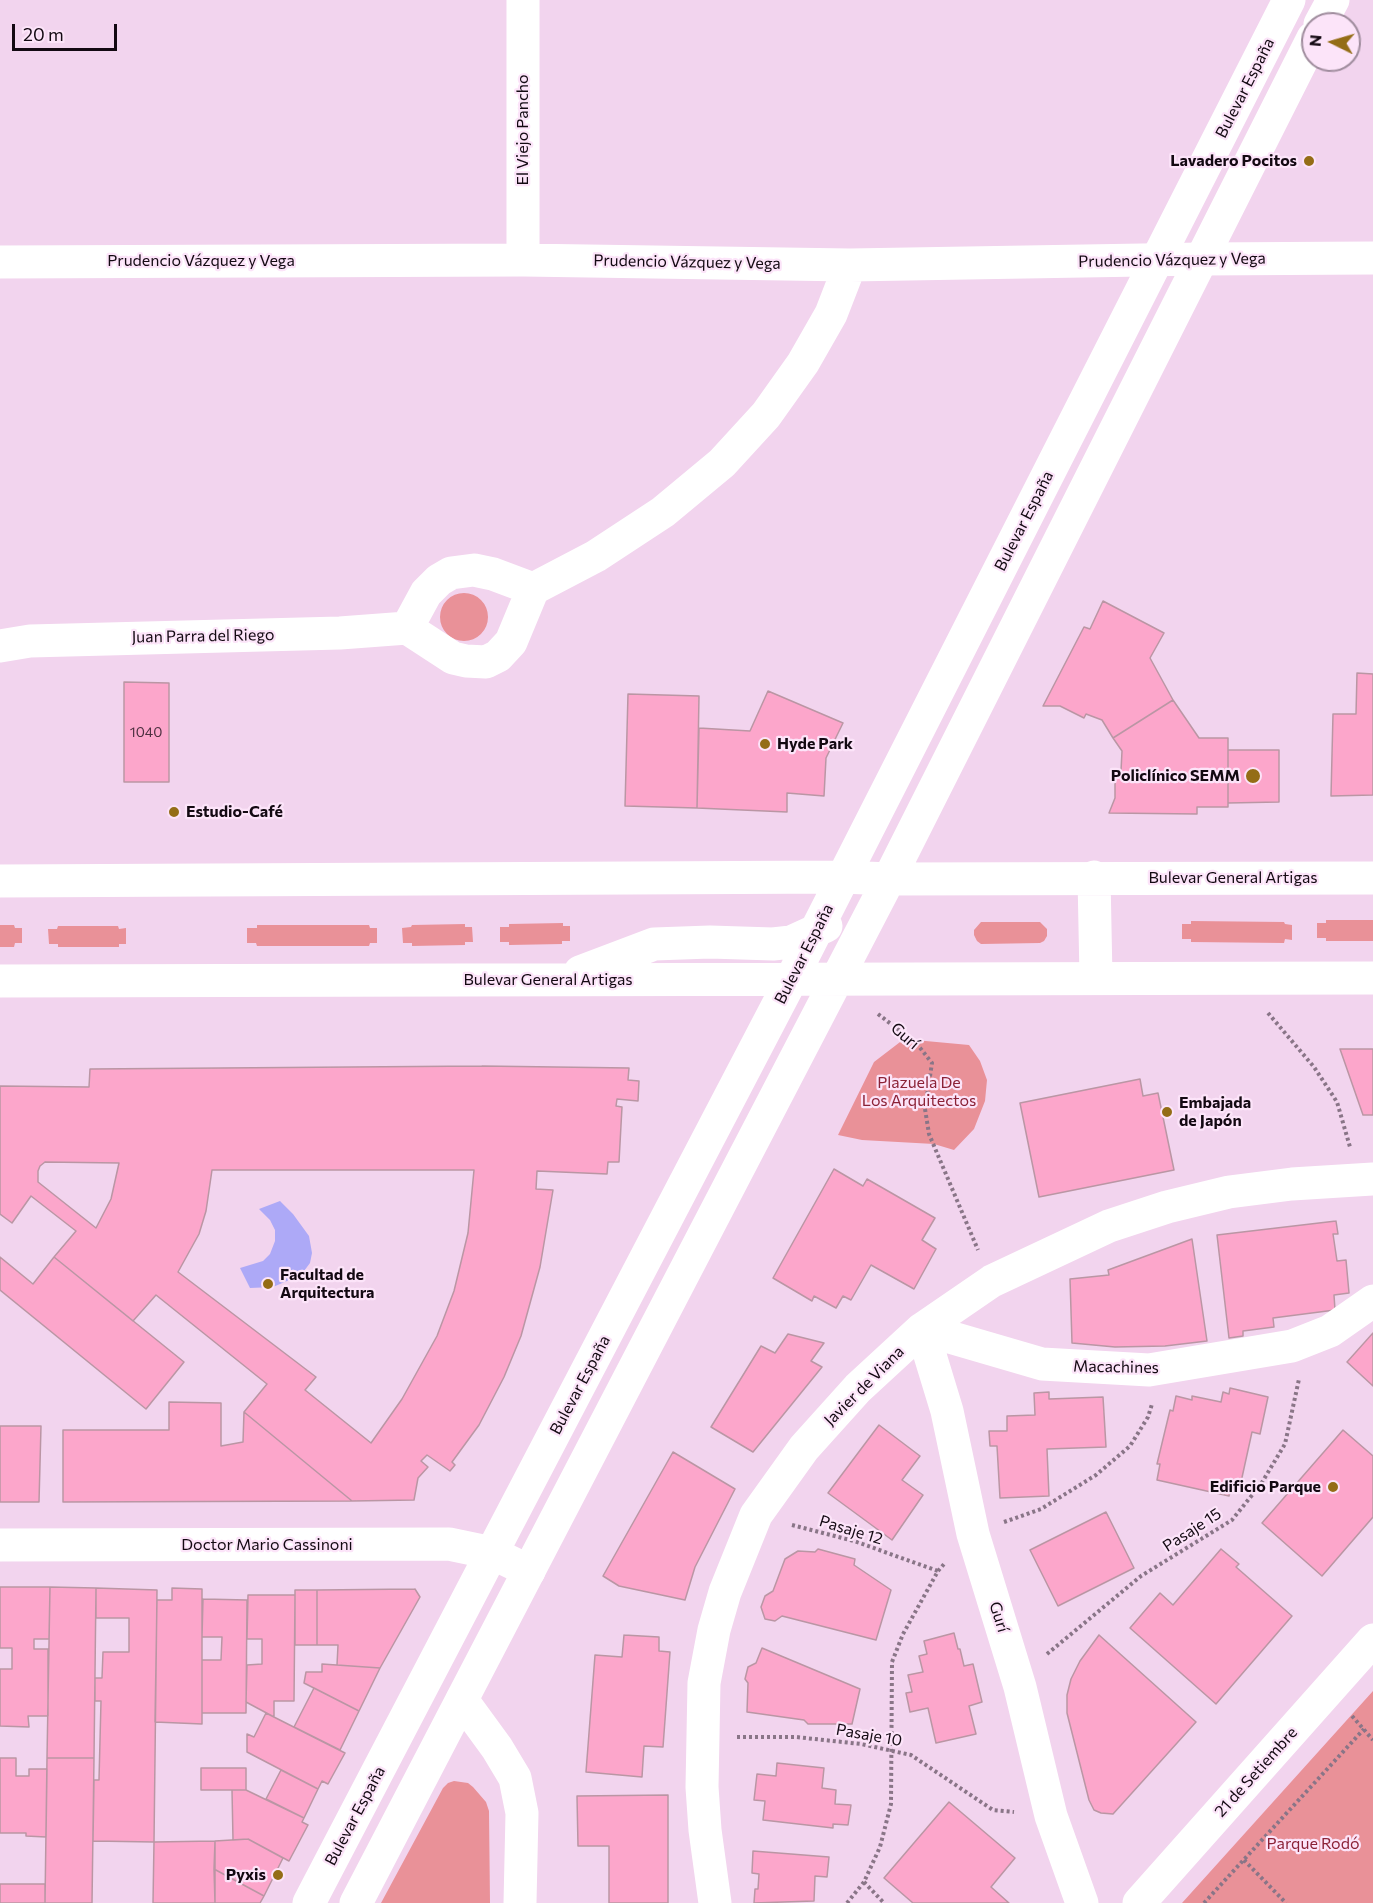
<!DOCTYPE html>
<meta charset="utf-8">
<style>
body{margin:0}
#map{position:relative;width:1373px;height:1903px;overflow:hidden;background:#f2d4ee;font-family:Commissioner,sans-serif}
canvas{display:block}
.north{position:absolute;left:1301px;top:12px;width:60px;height:60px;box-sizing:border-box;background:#fce4f9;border:2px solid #9f8c9d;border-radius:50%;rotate:275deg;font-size:16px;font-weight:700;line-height:24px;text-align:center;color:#130912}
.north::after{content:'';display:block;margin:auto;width:21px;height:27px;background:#946d16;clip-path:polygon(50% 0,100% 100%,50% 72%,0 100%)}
.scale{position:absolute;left:12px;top:24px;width:105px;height:27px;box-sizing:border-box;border:3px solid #130912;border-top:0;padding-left:8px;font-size:18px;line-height:21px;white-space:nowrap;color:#130912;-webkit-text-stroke:4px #fce4f9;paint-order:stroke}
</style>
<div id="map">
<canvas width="1373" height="1903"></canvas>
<div class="north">N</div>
<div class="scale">20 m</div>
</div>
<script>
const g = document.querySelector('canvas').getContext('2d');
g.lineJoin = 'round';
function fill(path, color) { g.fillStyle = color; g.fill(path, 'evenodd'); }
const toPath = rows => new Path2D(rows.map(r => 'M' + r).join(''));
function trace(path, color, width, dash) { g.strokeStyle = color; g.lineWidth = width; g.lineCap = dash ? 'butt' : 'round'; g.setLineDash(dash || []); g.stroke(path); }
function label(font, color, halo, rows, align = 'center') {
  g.font = font + ' Commissioner,sans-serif'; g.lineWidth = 4.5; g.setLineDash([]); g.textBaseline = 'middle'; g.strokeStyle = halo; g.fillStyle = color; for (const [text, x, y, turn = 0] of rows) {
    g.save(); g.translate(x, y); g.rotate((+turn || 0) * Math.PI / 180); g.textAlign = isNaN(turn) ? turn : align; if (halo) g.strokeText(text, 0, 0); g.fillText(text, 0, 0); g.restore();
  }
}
const green = toPath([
 '440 617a24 24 0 1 1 48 0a24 24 0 1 1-48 0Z',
 [1326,920,1373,920,1373,941,1326,941,1326,938,1317,938,1317,923,1326,923],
 [1191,921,1284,922,1285,924,1292,925,1292,940,1285,939,1284,943,1191,942,1191,939,1182,939,1182,924,1191,924],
 [981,922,1040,922,1047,929,1047,936,1044,941,1040,943,981,944,977,941,974,935,974,930],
 [563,923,563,926,570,926,570,941,562,941,562,944,509,945,509,942,500,942,500,927,509,927,509,924],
 [465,924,465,927,472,927,473,942,465,942,465,945,412,946,412,943,403,943,402,928,411,927,412,925],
 [0,925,14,925,15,928,22,928,22,943,15,943,14,947,0,947],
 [257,925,369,925,370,928,377,928,377,943,370,943,369,946,257,946,256,943,247,943,247,928,257,928],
 [58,926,118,926,119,929,126,928,126,944,119,944,119,947,58,947,58,944,49,944,48,929,57,929],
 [904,1039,969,1045,980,1061,987,1080,985,1101,974,1129,954,1150,934,1144,862,1140,838,1135,874,1062],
 [1373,1691,1373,1903,1182,1903],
 [454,1781,468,1783,473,1787,486,1802,489,1811,490,1903,381,1903,443,1788,448,1783]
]);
const water = toPath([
 [280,1201,293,1214,309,1236,312,1253,310,1263,301,1275,273,1287,250,1288,240,1268,263,1261,270,1254,275,1241,275,1230,270,1220,259,1209]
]);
const building = toPath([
 [1103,601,1164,633,1150,658,1173,700,1113,738,1102,720,1086,714,1084,718,1060,706,1043,706,1084,627,1090,629,1103,601],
 [1357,673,1373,674,1373,795,1331,796,1333,714,1356,714,1357,673],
 [124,682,169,683,169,782,124,782,124,682],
 [768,691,843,723,826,758,824,796,787,793,787,812,697,808,699,728,750,731,768,691],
 [628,694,699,696,697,808,625,806,628,694],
 [1173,700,1199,738,1228,738,1228,807,1197,807,1197,814,1109,813,1115,798,1115,771,1121,771,1122,751,1113,738,1173,700],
 [1228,750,1279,750,1279,802,1228,803,1228,750],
 [1340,1049,1373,1049,1373,1115,1363,1115,1340,1049],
 [482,1066,629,1068,628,1080,639,1081,638,1101,617,1099,616,1106,622,1107,619,1162,608,1162,607,1174,537,1171,536,1189,553,1190,540,1267,521,1336,504,1377,479,1425,452,1462,455,1465,450,1471,427,1455,421,1461,428,1467,418,1478,414,1500,352,1501,244,1412,267,1384,156,1295,133,1321,54,1257,76,1231,31,1196,12,1223,0,1214,0,1086,89,1087,90,1069,482,1066],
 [45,1162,119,1163,111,1199,96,1228,38,1182,38,1171,40,1166,45,1162],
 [212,1170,474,1170,468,1233,454,1291,437,1336,402,1399,371,1443,305,1390,316,1377,178,1272,199,1234,206,1211,212,1170],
 [1140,1079,1143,1096,1158,1093,1174,1170,1039,1197,1020,1103,1140,1079],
 [834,1169,863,1186,867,1179,935,1218,922,1240,936,1249,914,1289,871,1265,851,1300,843,1296,836,1308,814,1296,812,1301,773,1278,834,1169],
 [1336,1221,1338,1234,1333,1234,1337,1261,1346,1260,1349,1293,1334,1295,1335,1310,1273,1318,1274,1327,1243,1331,1243,1336,1229,1338,1217,1235,1336,1221],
 [1192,1239,1207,1341,1165,1346,1115,1347,1072,1343,1070,1279,1109,1275,1108,1270,1192,1239],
 [0,1257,33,1284,54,1257,184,1362,146,1409,0,1290,0,1257],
 [1373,1333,1373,1386,1347,1362,1373,1333],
 [788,1334,824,1343,811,1361,822,1367,753,1452,711,1427,761,1346,775,1353,788,1334],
 [1230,1388,1268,1397,1260,1434,1252,1432,1241,1482,1233,1480,1229,1496,1157,1480,1160,1464,1157,1464,1170,1410,1173,1411,1176,1396,1192,1400,1192,1396,1221,1402,1223,1392,1229,1394,1230,1388],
 [1049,1392,1049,1399,1103,1397,1106,1447,1047,1449,1049,1496,1000,1498,997,1446,990,1446,989,1431,1007,1431,1007,1416,1035,1415,1034,1393,1049,1392],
 [169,1402,221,1403,221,1446,243,1442,244,1412,352,1501,63,1502,63,1430,169,1430,169,1402],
 [879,1425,920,1456,902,1480,923,1495,892,1540,828,1493,879,1425],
 [0,1426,41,1426,39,1502,0,1502,0,1426],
 [1343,1430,1373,1456,1373,1517,1322,1576,1262,1523,1343,1430],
 [673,1452,735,1489,695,1567,685,1600,619,1586,603,1576,673,1452],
 [1106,1512,1134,1568,1058,1606,1030,1550,1106,1512],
 [818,1549,855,1559,854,1565,891,1590,876,1640,782,1616,775,1621,765,1619,761,1607,765,1596,773,1591,785,1559,798,1551,815,1552,818,1549],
 [1221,1549,1239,1564,1236,1567,1292,1616,1216,1704,1130,1628,1160,1593,1173,1605,1221,1549],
 [0,1587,50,1587,49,1639,34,1639,34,1649,48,1649,48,1716,28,1716,29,1727,0,1726,0,1669,12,1669,12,1648,0,1648,0,1587],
 [50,1587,96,1588,94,1758,47,1758,50,1587],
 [96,1588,157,1590,154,1842,93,1841,94,1780,99,1780,101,1701,95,1701,95,1678,102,1678,103,1652,129,1652,129,1618,96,1618,96,1588],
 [172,1588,202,1589,202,1724,155,1722,157,1600,172,1600,172,1588],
 [415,1589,420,1597,380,1668,337,1665,338,1645,317,1645,317,1590,415,1589],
 [295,1590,317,1590,317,1645,295,1645,295,1590],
 [248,1595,295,1595,294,1701,274,1701,274,1717,246,1702,247,1665,262,1664,262,1639,247,1639,248,1595],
 [203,1599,247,1600,246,1713,202,1713,202,1660,221,1660,222,1637,202,1637,203,1599],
 [954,1633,958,1649,960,1649,964,1666,973,1664,982,1702,969,1706,976,1734,936,1743,928,1708,910,1712,906,1693,912,1692,908,1675,923,1672,919,1656,927,1654,924,1641,954,1633],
 [624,1635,659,1637,659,1651,670,1652,663,1747,644,1746,642,1777,586,1772,595,1655,622,1657,624,1635],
 [1099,1635,1196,1722,1113,1814,1101,1813,1094,1810,1089,1800,1067,1713,1067,1695,1071,1679,1080,1661,1099,1635],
 [762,1648,860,1689,852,1724,808,1724,804,1720,747,1712,748,1683,745,1679,748,1667,756,1663,762,1648],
 [322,1664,380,1668,359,1711,304,1683,306,1672,322,1672,322,1664],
 [314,1688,359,1711,340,1750,294,1727,314,1688],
 [266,1713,345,1753,328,1784,322,1781,318,1789,247,1752,247,1734,254,1737,266,1713],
 [0,1758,16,1758,16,1776,29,1776,29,1769,47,1769,46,1837,26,1836,26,1833,0,1833,0,1758],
 [47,1758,94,1758,92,1903,45,1903,47,1758],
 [777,1763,824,1768,822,1788,836,1790,835,1804,851,1805,848,1825,833,1824,833,1828,763,1820,765,1801,754,1800,757,1774,776,1776,777,1763],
 [201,1768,246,1768,246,1790,201,1790,201,1768],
 [281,1770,318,1789,304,1818,266,1799,281,1770],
 [232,1790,246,1790,304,1818,302,1822,308,1825,289,1861,248,1839,233,1840,232,1790],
 [668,1795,668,1903,609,1903,609,1846,578,1846,577,1796,668,1795],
 [949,1802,1015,1858,991,1887,1009,1903,913,1903,884,1878,949,1802],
 [248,1839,283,1858,264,1896,214,1869,215,1841,248,1839],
 [215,1841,215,1903,153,1903,154,1842,215,1841],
 [753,1851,829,1857,827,1877,815,1876,814,1901,754,1903,755,1889,758,1889,759,1874,752,1873,753,1851],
 [214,1869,264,1896,260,1903,215,1903,214,1869],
 [0,1884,45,1884,45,1903,0,1903,0,1884]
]);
const path = toPath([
 [1268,1013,1314,1067,1337,1102,1350,1147],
 [878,1014,917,1044,932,1063,925,1109,929,1134,978,1250],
 [1004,1522,1041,1509,1096,1475,1130,1446,1148,1417,1152,1404],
 [792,1525,854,1541,938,1571],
 [1047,1654,1141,1576,1232,1520,1261,1484,1285,1444,1299,1379],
 [1352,1716,1373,1740],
 [737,1737,796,1737,861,1744,911,1755,993,1810,1014,1812],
 [1244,1860,1286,1903],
 [864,1882,884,1903],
 [847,1903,864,1882,880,1847,891,1804,892,1662,903,1634,938,1571,945,1563],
 [1204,1903,1364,1729]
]);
const minor = toPath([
 [523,260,523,0],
 [0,262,523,260,850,265,1201,259,1373,258],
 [407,628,426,593,439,580,451,573,474,570,493,574,533,589],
 [0,646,30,641,340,633,407,628,453,658,466,661,486,662,498,656,511,642,533,589,596,556,663,512,722,463,766,415,803,363,831,314,850,265],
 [922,1329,947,1411,973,1534,1020,1687,1051,1816,1082,1903],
 [922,1329,1042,1364,1149,1370,1292,1346,1330,1331,1373,1301],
 [0,1545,449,1544,492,1553,529,1571],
 [462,1700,497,1748,515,1778,522,1813,520,1903],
 [715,1903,705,1830,702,1787,704,1683,714,1630,725,1592,756,1515,804,1448,858,1388,922,1329,992,1281,1109,1226,1167,1207,1229,1192,1292,1184,1373,1179],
 [1139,1903,1373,1640]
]);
const major = toPath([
 [1320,24,1333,0],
 [1094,877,1096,978],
 [0,881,843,877,889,879,1373,878],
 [580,972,654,944,710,942,773,944,791,942,826,926],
 [0,981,1373,978],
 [309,1903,791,980,1289,0],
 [356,1903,889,879,1313,38]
]);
const markers = [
 [1309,161,6,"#946d16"],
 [765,744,6,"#946d16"],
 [1253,776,8,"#946d16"],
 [174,812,6,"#946d16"],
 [1167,1112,6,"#946d16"],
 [268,1284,6,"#946d16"],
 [1333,1487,6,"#946d16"],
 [278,1875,6,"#946d16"]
];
const numberNames = [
 ["1040",146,732]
];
const streetNames = [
 ["Bulevar España",1245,88,-63],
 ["El Viejo Pancho",523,130,-90],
 ["Prudencio Vázquez y Vega",1172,260,-1],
 ["Prudencio Vázquez y Vega",201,261],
 ["Prudencio Vázquez y Vega",687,262,1],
 ["Bulevar España",1024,521,-63],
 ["Juan Parra del Riego",203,636,-1],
 ["Bulevar General Artigas",1233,878],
 ["Bulevar España",804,954,-63],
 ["Bulevar General Artigas",548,980],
 ["Gurí",905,1036,41],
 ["Macachines",1116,1367,1],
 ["Bulevar España",580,1385,-62],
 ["Javier de Viana",864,1386,-45],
 ["Pasaje 12",851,1530,17],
 ["Pasaje 15",1192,1530,-33],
 ["Doctor Mario Cassinoni",267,1545],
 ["Gurí",999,1617,73],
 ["Pasaje 10",869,1735,10],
 ["21 de Setiembre",1256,1772,-48],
 ["Bulevar España",355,1816,-62]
];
const poiNames = [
 ["Lavadero Pocitos",1297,161],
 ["Hyde Park",777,744,"left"],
 ["Policlínico SEMM",1240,776],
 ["Estudio-Café",186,812,"left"],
 ["Embajada",1179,1103,"left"],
 ["de Japón",1179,1121,"left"],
 ["Facultad de",280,1275,"left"],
 ["Arquitectura",280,1293,"left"],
 ["Edificio Parque",1321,1487],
 ["Pyxis",266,1875]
];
const parkNames = [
 ["Plazuela De",919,1083],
 ["Los Arquitectos",919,1101],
 ["Parque Rodó",1313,1844]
];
fill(green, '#e99198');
fill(water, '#ada9f7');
fill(building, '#fca6cb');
trace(building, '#ba96a4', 1.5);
trace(path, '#897587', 4, [3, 3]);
trace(minor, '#fff', 33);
trace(major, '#fff', 33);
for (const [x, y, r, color] of markers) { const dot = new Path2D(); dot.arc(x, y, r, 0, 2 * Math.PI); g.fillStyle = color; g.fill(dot); trace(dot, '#fce4f9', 2); }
label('14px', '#4d3040', null, numberNames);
label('16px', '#130912', '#fce4f9', streetNames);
label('bold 16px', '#130912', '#fce4f9', poiNames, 'right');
label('16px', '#8b2136', '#fce4f9', parkNames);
</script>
